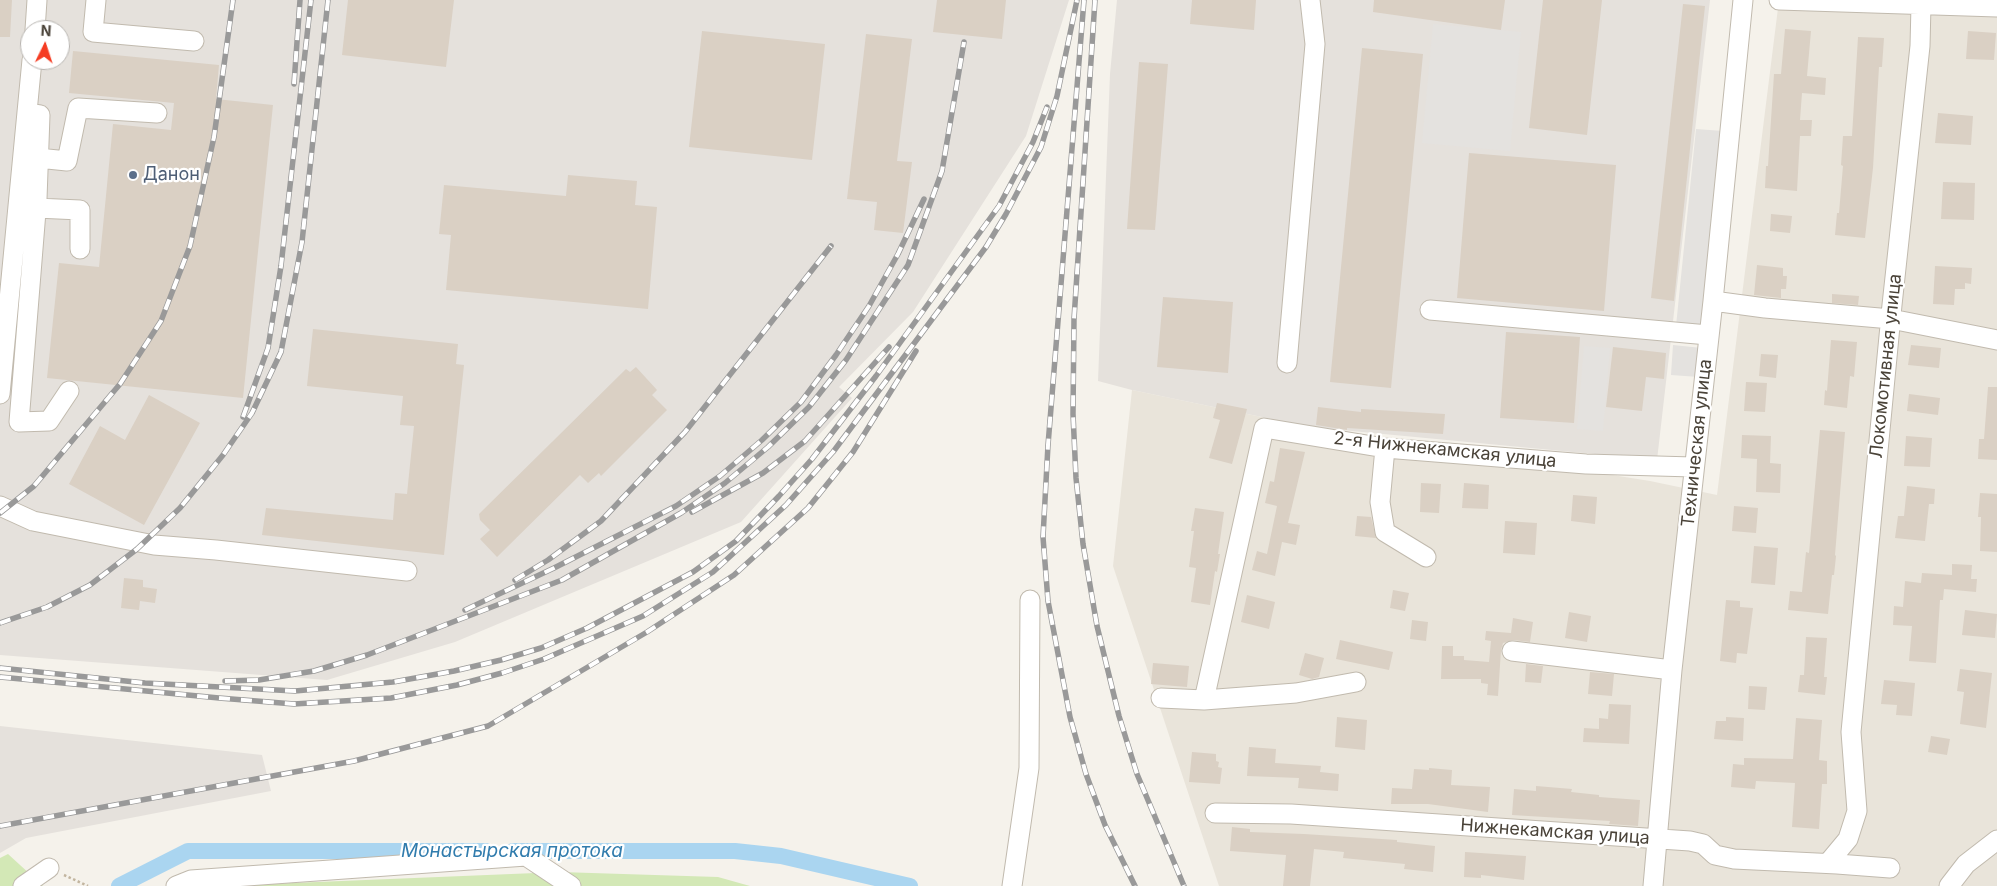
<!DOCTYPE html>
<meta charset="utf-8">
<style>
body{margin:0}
#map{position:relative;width:1997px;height:886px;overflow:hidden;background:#f5f2eb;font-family:Inter,sans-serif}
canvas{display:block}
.north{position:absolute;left:20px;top:20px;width:50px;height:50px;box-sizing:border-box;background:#fff;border:1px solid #b7b4b0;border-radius:50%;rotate:4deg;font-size:14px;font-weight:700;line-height:20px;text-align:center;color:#4a4339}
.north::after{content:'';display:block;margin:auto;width:18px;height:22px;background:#f53c22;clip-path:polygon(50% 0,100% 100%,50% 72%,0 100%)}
</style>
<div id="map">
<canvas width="1997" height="886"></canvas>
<div class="north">N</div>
</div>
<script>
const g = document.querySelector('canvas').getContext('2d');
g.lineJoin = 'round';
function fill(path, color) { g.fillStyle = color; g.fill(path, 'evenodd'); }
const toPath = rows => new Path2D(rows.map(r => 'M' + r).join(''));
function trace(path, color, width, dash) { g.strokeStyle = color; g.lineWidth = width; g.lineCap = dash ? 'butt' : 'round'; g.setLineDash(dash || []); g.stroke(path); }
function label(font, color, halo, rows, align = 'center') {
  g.font = font + ' Inter,sans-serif'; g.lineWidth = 4.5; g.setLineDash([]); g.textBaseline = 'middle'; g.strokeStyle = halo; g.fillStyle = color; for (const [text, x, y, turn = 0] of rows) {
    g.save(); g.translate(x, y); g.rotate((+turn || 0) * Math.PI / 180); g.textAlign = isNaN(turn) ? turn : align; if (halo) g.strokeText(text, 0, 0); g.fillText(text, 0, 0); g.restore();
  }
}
const residential = toPath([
 [1779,0,1997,0,1997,886,1219,886,1113,566,1132,390,1310,427,1650,481,1717,495]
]);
const industrial = toPath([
 [0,0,1069,0,1026,136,913,312,839,387,852,398,741,522,455,642,327,680,0,655],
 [30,30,60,30,60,60,30,60],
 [1117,0,1710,0,1657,460,1310,427,1132,390,1098,381,1110,74],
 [0,726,262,755,271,791,26,838,0,853]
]);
const green = toPath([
 [8,854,43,886,0,886,0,858],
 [560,872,718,877,750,886,220,886]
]);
const parking = toPath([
 [1433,24,1521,32,1510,151,1422,143],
 [1696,129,1723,131,1703,328,1676,326],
 [1673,345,1702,348,1699,377,1671,375],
 [1584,346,1610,348,1603,431,1577,429]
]);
const canal = toPath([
 [513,851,735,851,781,856,910,886],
 [119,886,188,851,486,851]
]);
const building = toPath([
 [0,0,12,0,10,37,0,37],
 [348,0,454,0,446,67,342,55],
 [937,0,1006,0,1002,39,933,32],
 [1192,0,1256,0,1254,30,1190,24],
 [1374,0,1505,0,1501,30,1373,12],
 [1543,0,1602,0,1587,135,1529,128],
 [1683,4,1705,6,1674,301,1651,298],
 [1785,29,1811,31,1807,76,1826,78,1825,95,1802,93,1800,120,1812,120,1811,136,1800,136,1797,191,1765,188,1766,166,1768,166,1774,74,1781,74],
 [702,31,825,44,812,160,689,147],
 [1968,31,1996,33,1994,60,1966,59],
 [866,34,912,39,897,161,912,162,903,233,874,230,877,202,847,199],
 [1858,37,1884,38,1882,67,1879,67,1873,168,1865,238,1835,235,1837,213,1839,213,1843,166,1841,165,1843,136,1852,136],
 [1362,48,1423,54,1391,388,1330,382],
 [73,51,219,65,216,99,273,105,243,398,47,378,59,263,99,267,113,124,171,130,174,103,69,93],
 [1139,62,1168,64,1155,230,1127,229],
 [1938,113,1973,116,1971,145,1935,143],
 [1469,153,1616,165,1604,311,1457,298],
 [568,175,637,181,635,205,657,207,648,309,446,290,451,235,439,234,444,185,566,196],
 [1943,182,1975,183,1974,220,1941,219],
 [1771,214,1792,216,1790,233,1770,231],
 [1757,265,1783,268,1783,276,1787,276,1786,289,1781,289,1781,298,1754,295],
 [1935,266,1972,268,1971,284,1965,283,1965,289,1955,289,1954,305,1933,304],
 [1832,294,1859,296,1858,305,1832,303],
 [1163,297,1233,302,1228,373,1157,367],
 [313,329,458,344,456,364,464,365,444,555,262,535,266,508,393,520,395,493,407,494,414,426,400,425,403,396,307,386],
 [1506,332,1580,337,1574,423,1500,418],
 [1831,340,1857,342,1854,377,1850,376,1847,408,1824,405,1825,390,1827,391],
 [1911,345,1941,348,1939,368,1908,365],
 [1613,347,1666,353,1664,379,1646,377,1642,411,1606,407],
 [1761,354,1778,355,1776,378,1759,376],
 [636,367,657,390,652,395,667,410,601,476,599,473,588,483,580,475,497,557,480,539,490,530,480,520,479,514,626,369,630,372],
 [1746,382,1767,383,1765,412,1744,411],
 [1988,387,1997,387,1997,460,1978,459,1979,439,1984,439],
 [1909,394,1940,398,1938,415,1907,411],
 [149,395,200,423,144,525,69,484,100,426,125,440],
 [1217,403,1247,409,1232,464,1209,458,1220,420,1213,418],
 [1318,407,1361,412,1361,409,1445,414,1443,434,1347,428,1347,430,1316,425],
 [1820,430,1845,432,1835,555,1836,556,1834,575,1832,575,1828,614,1788,610,1790,591,1802,592,1806,552,1809,553],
 [1742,435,1771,436,1770,463,1781,464,1780,493,1756,492,1757,459,1741,458],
 [1906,436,1932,438,1930,467,1904,466],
 [1280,448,1305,452,1288,523,1300,525,1296,545,1282,542,1275,576,1252,570,1257,551,1267,554,1277,506,1265,503,1270,481,1274,482],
 [1421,483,1441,484,1439,513,1420,512],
 [1464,483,1489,485,1488,509,1462,508],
 [1907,486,1935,489,1934,504,1929,504,1925,541,1895,538,1898,516,1904,516],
 [1980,493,1997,494,1997,552,1980,551,1981,517,1978,517],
 [1573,495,1597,497,1595,524,1571,521],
 [1734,506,1758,508,1756,533,1732,531],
 [1195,508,1224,512,1218,554,1220,554,1217,572,1215,571,1210,605,1191,602,1196,568,1189,567,1194,531,1191,531],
 [1357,516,1371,517,1376,538,1355,536],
 [1505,521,1537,523,1535,555,1503,553],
 [1754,546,1778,548,1775,585,1751,583],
 [1952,564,1972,565,1971,579,1977,579,1976,592,1944,589,1943,600,1940,600,1936,663,1909,661,1912,626,1893,625,1894,606,1903,607,1905,581,1921,583,1922,573,1952,575],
 [124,578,143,580,143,587,157,589,155,603,140,601,139,610,121,608],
 [1393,590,1409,593,1405,611,1390,608],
 [1247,595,1275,602,1269,629,1241,622],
 [1726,600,1740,601,1740,607,1753,608,1747,654,1737,653,1736,663,1720,661],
 [1965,610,1997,614,1995,638,1962,635],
 [1569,612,1591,616,1587,642,1565,638],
 [1513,618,1533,622,1530,642,1513,640,1503,643,1501,650,1498,696,1487,695,1488,684,1481,683,1481,679,1441,679,1442,646,1453,646,1453,656,1464,656,1464,660,1489,662,1491,641,1485,640,1486,631,1511,633],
 [1412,620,1428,622,1426,641,1410,639],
 [1806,637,1827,638,1824,677,1827,677,1825,695,1798,692,1800,675,1804,675],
 [1340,640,1393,652,1389,670,1336,659],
 [1305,653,1324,658,1319,677,1312,679,1299,675],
 [1153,663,1189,666,1187,687,1151,684],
 [1526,664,1543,666,1541,683,1525,682],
 [1960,669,1992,673,1986,728,1960,724,1964,692,1957,691],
 [1590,672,1614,674,1612,696,1588,694],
 [1884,680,1915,683,1912,716,1896,715,1897,705,1881,704],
 [1749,686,1767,687,1765,710,1748,709],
 [1609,704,1631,705,1629,744,1583,742,1584,728,1599,729,1599,718,1608,719],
 [1337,717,1367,720,1365,750,1335,747],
 [1726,717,1744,718,1743,741,1714,739,1716,721,1726,721],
 [1796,718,1822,720,1819,760,1827,761,1827,784,1822,784,1819,829,1792,827,1795,783,1756,781,1755,789,1731,787,1733,764,1744,765,1744,758,1793,759],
 [1931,736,1950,739,1947,755,1928,752],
 [1249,747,1276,749,1275,763,1321,766,1320,772,1339,774,1338,791,1298,788,1299,778,1247,776],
 [1192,752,1216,754,1216,761,1219,762,1218,767,1222,768,1220,784,1189,782],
 [1429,768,1452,770,1451,785,1490,787,1488,812,1428,804,1391,804,1392,788,1412,789,1414,769,1429,770],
 [1536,786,1572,789,1571,792,1599,795,1599,797,1640,800,1638,826,1609,824,1610,821,1512,815,1514,789,1536,791],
 [1232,827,1250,829,1250,832,1304,834,1397,840,1397,842,1435,846,1433,872,1404,869,1405,864,1343,858,1344,852,1314,849,1310,886,1283,886,1286,855,1230,851],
 [1465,852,1526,856,1524,880,1481,875,1481,878,1464,877]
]);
const path = toPath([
 [64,875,88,886]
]);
const minor = toPath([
 [96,0,93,32,194,41],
 [1779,0,1997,7],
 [35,30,37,0],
 [27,113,40,115,37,199,19,422,49,421,69,391],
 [38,158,67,161,78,108,157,113],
 [36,208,80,210,80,249],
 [1713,301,1765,308,1891,319,1997,340],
 [1430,310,1708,335],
 [1287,363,1315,44,1310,0],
 [0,394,32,60],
 [1385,448,1380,502,1385,532,1426,557],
 [0,506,33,521,154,545,216,550,407,571],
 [1512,651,1672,670],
 [1161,698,1204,700,1296,693,1356,682],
 [1204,700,1264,428,1385,448,1586,464,1693,467],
 [1215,813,1291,814,1690,841,1703,844,1715,855,1734,859,1837,864,1890,868],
 [1828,863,1848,839,1857,811,1851,732,1892,305,1920,46,1921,5,1923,0],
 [23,886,49,868],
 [176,886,191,880,526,856,571,886],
 [1012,886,1029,768,1030,600],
 [1653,886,1672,670,1713,301,1743,0],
 [1949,886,1966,864,1997,840]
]);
const rail = toPath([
 [1084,0,1048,445,1043,537,1048,601,1070,717,1086,774,1105,825,1135,886],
 [1095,0,1074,319,1073,414,1076,478,1083,544,1097,626,1119,716,1137,774,1184,886],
 [294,84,300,0],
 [243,417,268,348,281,266,311,0],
 [692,512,763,473,805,441,889,347],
 [0,513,34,486,120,384,161,321,190,246,214,137,233,0],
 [515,580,548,560,601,521,685,432,831,246],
 [465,610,554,568,676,506,720,476,762,440,801,402,836,355,869,306,898,254,924,199],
 [0,623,47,607,90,585,137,549,180,508,223,455,252,413,281,352,302,242,328,0],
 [0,668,145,683,295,691,393,682,454,671,501,660,541,648,587,628,693,572,736,541,779,496,812,459,876,376,999,206,1033,142,1047,107],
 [0,677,219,698,294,704,391,698,457,685,502,673,544,659,643,616,713,572,786,505,833,452,986,247,1006,214,1041,147,1057,96,1077,0],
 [225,681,259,680,314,671,367,655,562,580,681,513,725,483,768,447,809,407,846,360,908,265,942,171,964,42],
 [0,826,354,761,488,726,647,632,734,575,808,508,853,452,916,351]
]);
const markers = [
 [133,175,5,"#5c6f8a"]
];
const serviceNames = [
 ["Данон",143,175]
];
const streetNames = [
 ["Локомотивная улица",1886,366,-84],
 ["Техническая улица",1697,443,-84],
 ["2-я Нижнекамская улица",1445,450,6],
 ["Нижнекамская улица",1555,832,4]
];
const waterNames = [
 ["Монастырская протока",512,851]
];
fill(residential, '#e9e4da');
fill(industrial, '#e5e1dc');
fill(green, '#d3e8b6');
fill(parking, '#e4e2df');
trace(canal, '#aad5f0', 16);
fill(building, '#dad0c4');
trace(minor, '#c1baae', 21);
trace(path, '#c2b59f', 2.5, [2.5, 2.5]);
trace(minor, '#fff', 19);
trace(rail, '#999', 5.5);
trace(rail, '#fff', 4, [11]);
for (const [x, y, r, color] of markers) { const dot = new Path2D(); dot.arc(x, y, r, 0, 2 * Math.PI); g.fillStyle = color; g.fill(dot); trace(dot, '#fff', 2); }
label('18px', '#4e5e75', '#fff', serviceNames, 'left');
label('18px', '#4a4339', '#fff', streetNames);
label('italic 19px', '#317cad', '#fff', waterNames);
</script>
